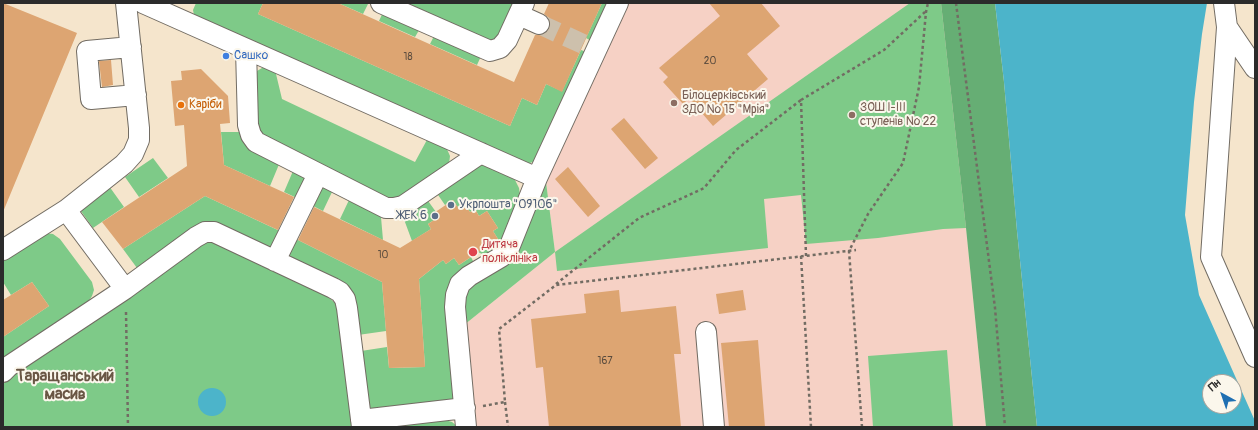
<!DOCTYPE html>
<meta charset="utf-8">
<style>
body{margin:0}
#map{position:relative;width:1258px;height:430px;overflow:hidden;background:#f5e5cc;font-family:Pangolin,sans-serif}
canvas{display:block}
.frame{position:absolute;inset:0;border:4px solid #2b2b2b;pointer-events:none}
.north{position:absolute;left:1202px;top:374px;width:40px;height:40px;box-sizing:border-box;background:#fbf7ec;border:1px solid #a8a59f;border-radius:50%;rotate:320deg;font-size:11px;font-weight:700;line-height:16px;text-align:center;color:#2b2b2b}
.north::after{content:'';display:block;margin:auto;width:14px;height:18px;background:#1f6fb2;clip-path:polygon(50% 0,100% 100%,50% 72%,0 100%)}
</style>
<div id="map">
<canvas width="1258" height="430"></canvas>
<div class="frame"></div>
<div class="north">Пн</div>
</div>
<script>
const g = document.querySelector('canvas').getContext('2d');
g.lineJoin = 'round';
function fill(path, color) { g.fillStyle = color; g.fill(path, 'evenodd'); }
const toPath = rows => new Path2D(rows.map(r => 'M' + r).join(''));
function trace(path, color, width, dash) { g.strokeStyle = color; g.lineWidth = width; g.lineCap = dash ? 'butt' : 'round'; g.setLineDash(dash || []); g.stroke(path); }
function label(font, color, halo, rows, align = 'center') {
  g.font = font + ' Pangolin,sans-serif'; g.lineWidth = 4; g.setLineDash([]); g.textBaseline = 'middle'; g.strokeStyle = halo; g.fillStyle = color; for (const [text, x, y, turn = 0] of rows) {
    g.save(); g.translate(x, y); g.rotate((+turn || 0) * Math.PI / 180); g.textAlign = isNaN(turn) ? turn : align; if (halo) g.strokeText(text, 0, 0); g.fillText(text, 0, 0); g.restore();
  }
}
const built = toPath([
 [627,3,941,3,966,228,986,427,473,427,464,325,555,252,546,182]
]);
const green = toPath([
 [196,3,263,3,258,14,510,126,522,98,537,105,546,84,562,91,581,50,589,53,535,161,530,163,525,163,194,15,193,10],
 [338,3,366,3,368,4,363,14],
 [396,3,516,3,501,37,488,44],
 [602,3,611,3,593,42,586,38],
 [910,3,941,3,966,228,943,229,878,238,806,244,801,195,764,199,768,248,557,271,555,252,464,325,466,289,473,282,514,258,546,182,555,252],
 [384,10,421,27,415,37,379,21],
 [435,34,482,54,477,65,430,44],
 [267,67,273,69,276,74,282,99,415,162,428,138,446,147,450,156,449,164,400,198,387,200,258,133,254,77,257,71,262,68],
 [221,132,242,132,280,162,270,186,224,165],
 [153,158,168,178,139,197,125,177],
 [483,165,510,176,515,180,519,188,520,195,501,242,490,256,484,255,478,252,498,239,493,231,498,228,487,211,479,216,475,209,470,212,465,205,459,209,453,200,445,205,436,192,476,166],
 [293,171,308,177,299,199,284,192],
 [109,186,124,207,93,228,78,207],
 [321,186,332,192,323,211,311,205],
 [205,196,282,232,273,254,193,230,137,268,123,249],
 [426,198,436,212,431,215,434,220,428,224,431,229,412,241,402,214],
 [349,200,381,217,383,240,340,219],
 [45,233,53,234,60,239,92,282,94,290,92,296,88,302,3,360,3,337,49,306,32,282,11,295,3,282,3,261,37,236],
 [294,238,382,282,386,331,358,335,354,308,285,258],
 [212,241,323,292,337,305,354,427,3,427,3,385,7,379,197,244],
 [471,257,473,261,471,267,455,281,457,396,453,399,444,403,372,411,368,406,361,351,387,347,389,368,425,367,419,279,443,260,446,264,454,258,459,265],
 [947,350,953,427,873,427,868,356],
 [445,420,452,422,458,427,384,427]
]);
const forest = toPath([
 [941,3,995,3,1004,82,1017,231,1037,427,986,427,966,228]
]);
const water = toPath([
 [995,3,1207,3,1202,34,1194,102,1185,215,1199,295,1255,421,1255,427,1037,427,1017,231,1004,82],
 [1210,382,1234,382,1234,406,1210,406],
 '198 402a14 14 0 1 1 28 0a14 14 0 1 1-28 0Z'
]);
const building = toPath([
 [3,3,77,33,3,212],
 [263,3,338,3,514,82,535,35,540,35,545,34,550,28,550,22,549,18,544,14,549,3,602,3,562,92,546,84,537,105,522,98,510,126,258,14],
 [709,3,761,3,780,26,747,54,768,79,713,126,689,98,683,104,663,82,668,77,659,68,720,16],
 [111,60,113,85,102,87,99,61],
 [201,69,228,96,230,123,220,124,224,165,294,197,278,230,205,196,123,249,102,222,187,166,184,125,175,126,171,81,182,80,181,71],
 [624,118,658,158,645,169,611,129],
 [568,167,600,206,588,217,555,179],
 [453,200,459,209,465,205,470,212,475,209,479,216,487,211,498,228,493,231,498,239,459,265,454,258,446,264,443,260,419,279,425,367,389,368,382,282,298,240,314,207,400,248,431,229,428,224,434,220,431,215],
 [32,282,49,306,3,337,3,300],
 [619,290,621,312,676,306,681,354,674,354,681,427,549,427,543,367,536,368,531,319,586,313,584,294],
 [743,290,746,310,719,314,716,294],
 [758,340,765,427,729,427,721,343]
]);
const minorTunnel = toPath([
 [539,24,583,44]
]);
const path = toPath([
 [956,3,995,308,1005,427],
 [801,256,811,427],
 [806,256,801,100,884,50,925,12],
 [556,284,639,218,704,188,736,150,801,100],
 [126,312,128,427],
 [505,402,508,427],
 [483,406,505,402,499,329,556,285,856,250],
 [862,427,849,251,868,214,903,163,919,87,926,12,928,3]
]);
const minor = toPath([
 [143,3,537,178],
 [381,3,490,51,500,48,507,40,524,3],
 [1224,3,1227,27,1211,257,1255,357],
 [519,15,539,24],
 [1227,27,1255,68],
 [131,47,87,51,91,99,136,95],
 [246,49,248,125,251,135,256,142,386,208,394,208,403,206,481,153],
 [66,210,125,289],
 [3,250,66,210,124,164,133,154,139,140,139,128,126,3],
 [275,261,318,174],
 [706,332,714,427],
 [3,372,9,366,125,289,196,237,205,232,214,232,333,288,340,292,345,299,347,308,362,427],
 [361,420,465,408],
 [466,427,455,307,456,295,460,284,469,276,501,257,509,248,537,178,618,3]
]);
const markers = [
 [226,56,4,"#3f7fe0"],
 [674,103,4,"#8d6e63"],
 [181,105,4,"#e8710a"],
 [852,115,4,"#8d6e63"],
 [451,205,4,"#5c6f8a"],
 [435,216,4,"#5c6f8a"],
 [473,252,5,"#e0444e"]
];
const numberNames = [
 ["18",408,57],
 ["20",710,61],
 ["10",383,255],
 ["167",605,361]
];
const shopNames = [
 ["Сашко",234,56]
];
const educationNames = [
 ["Білоцерківський",682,96],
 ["ЗДО № 15 \"Мрія\"",682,110],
 ["ЗОШ І-ІІІ",860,108],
 ["ступенів № 22",860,122]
];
const foodNames = [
 ["Каріби",189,105]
];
const serviceNames = [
 ["Укрпошта \"09106\"",459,205],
 ["ЖЕК 6",427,216,"right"]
];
const healthNames = [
 ["Дитяча",482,245],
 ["поліклініка",482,259]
];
const districtNames = [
 ["Таращанський",65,377],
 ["масив",65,395]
];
fill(built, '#f6d1c5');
fill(green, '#7eca88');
fill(forest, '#66ae74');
fill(water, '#4cb4ca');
fill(building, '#dda572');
trace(minorTunnel, '#cdc0ac', 20, [20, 10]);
trace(minor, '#726c63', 22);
trace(path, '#726c63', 2.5, [3, 3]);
trace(minor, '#fff', 20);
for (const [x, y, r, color] of markers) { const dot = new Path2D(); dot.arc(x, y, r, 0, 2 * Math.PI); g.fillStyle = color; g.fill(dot); trace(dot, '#fbf7ec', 1.5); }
label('10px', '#584a3d', null, numberNames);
label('12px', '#366cbe', '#fbf7ec', shopNames, 'left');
label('12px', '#785e54', '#fbf7ec', educationNames, 'left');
label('12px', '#c56008', '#fbf7ec', foodNames, 'left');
label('12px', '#4e5e75', '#fbf7ec', serviceNames, 'left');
label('12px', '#be3a42', '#fbf7ec', healthNames, 'left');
label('bold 16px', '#695644', '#fbf7ec', districtNames);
</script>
